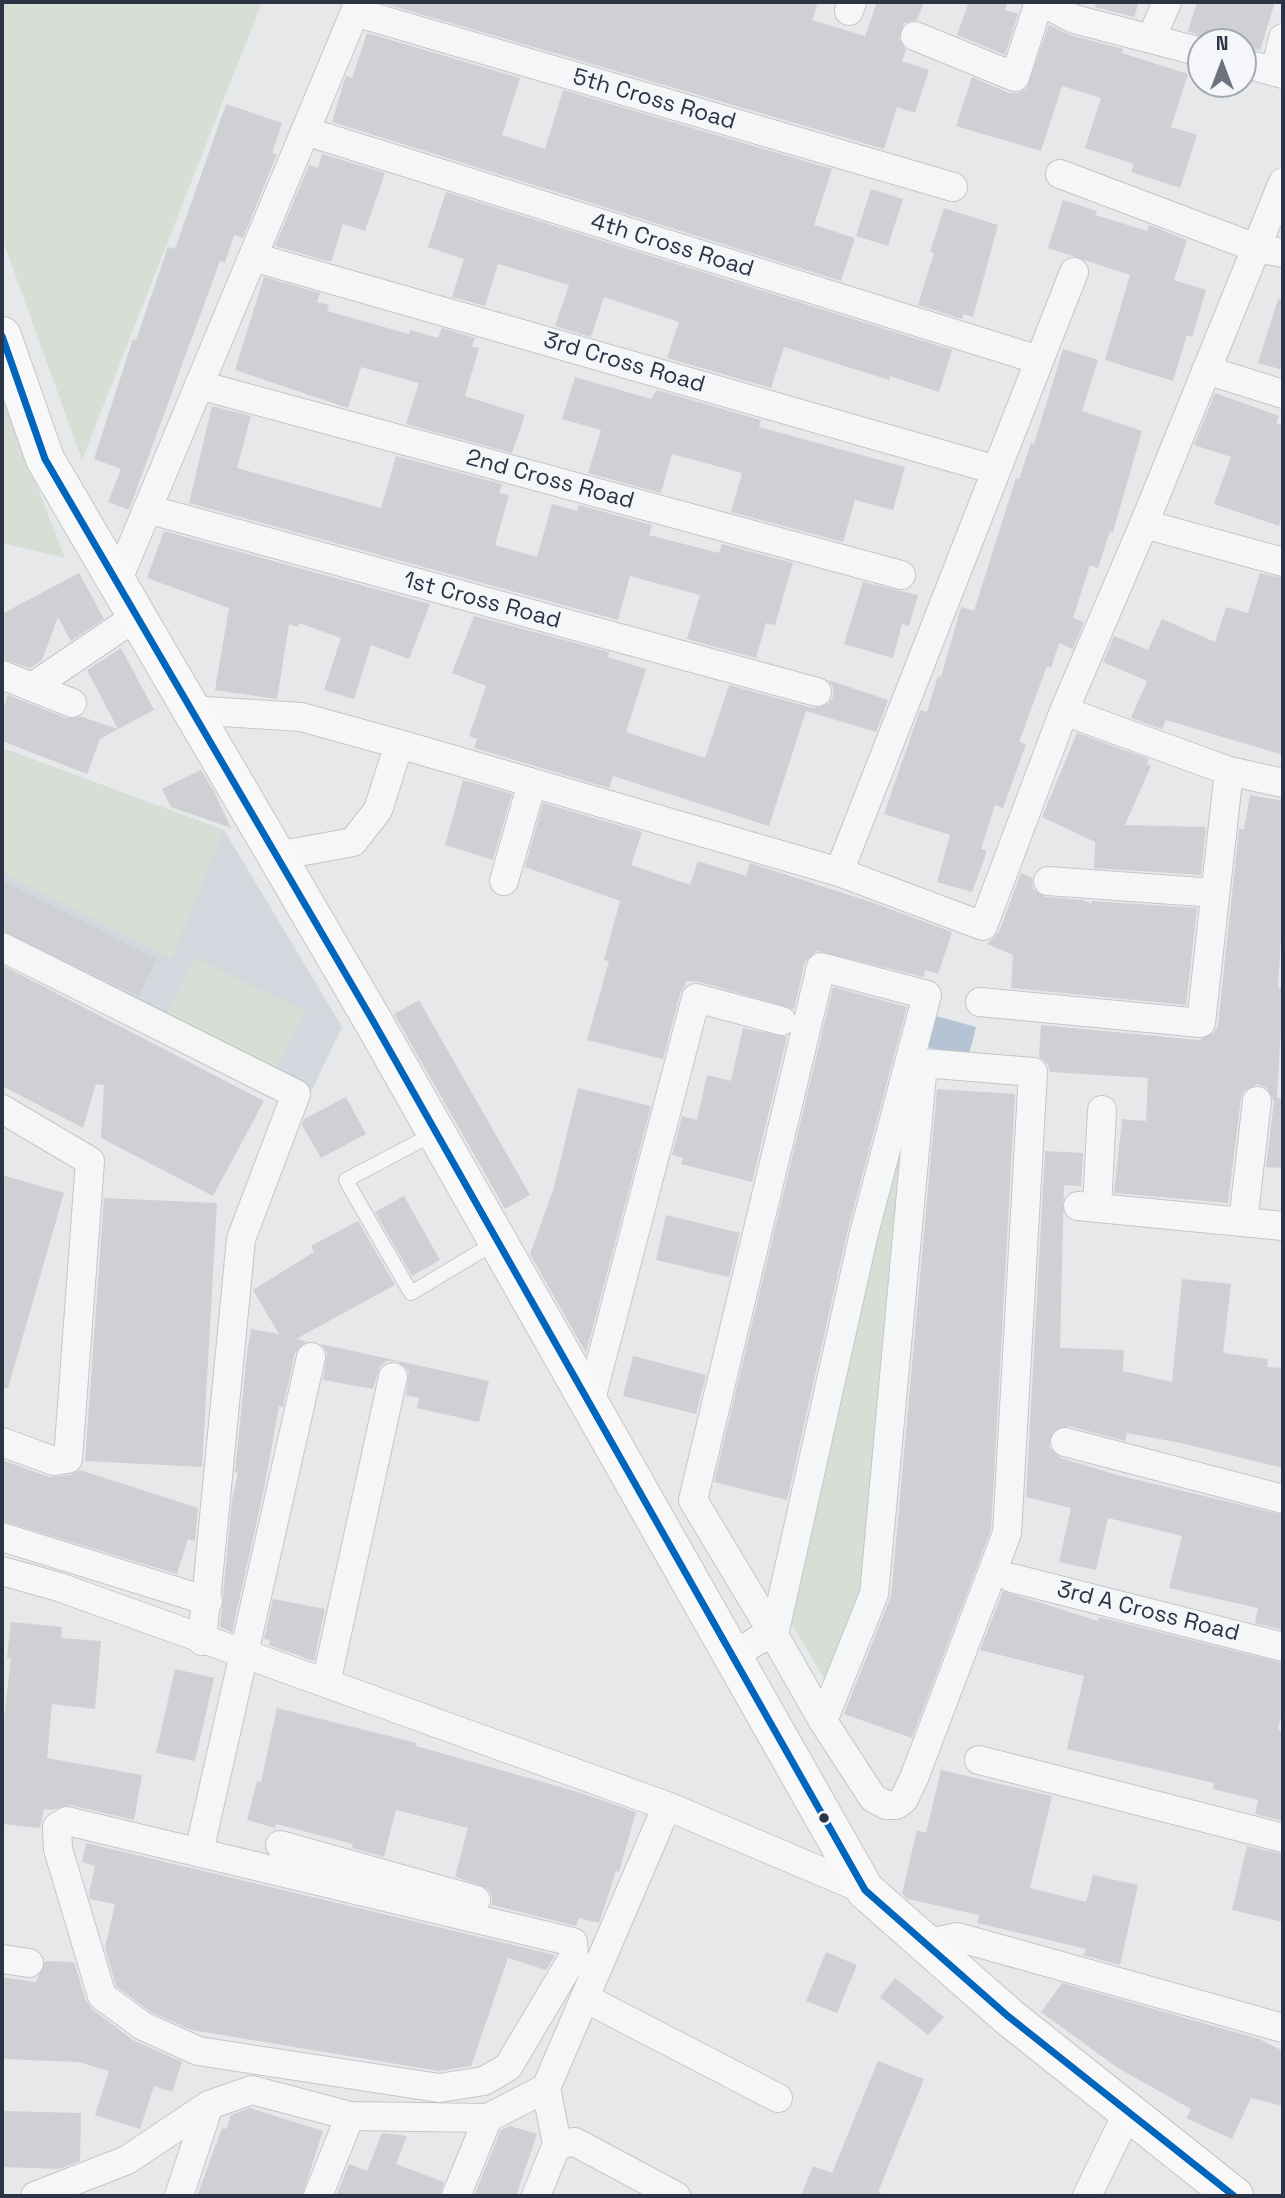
<!DOCTYPE html>
<style>
body{margin:0}
#map{position:relative;width:1285px;height:2198px;overflow:hidden;background:#e6e8ea;font-family:"Space Grotesk",sans-serif}
canvas{display:block}
.frame{position:absolute;inset:0;border:4px solid #2b3445;pointer-events:none}
.north{position:absolute;left:1187px;top:28px;width:70px;height:70px;box-sizing:border-box;background:#f4f6f9;border:2px solid #a4a8b1;border-radius:50%;rotate:0deg;font-size:19px;font-weight:700;line-height:28px;text-align:center;color:#2b3445}
.north::after{content:'';display:block;margin:auto;width:24px;height:32px;background:#6c737f;clip-path:polygon(50% 0,100% 100%,50% 72%,0 100%)}
</style>
<div id="map">
<canvas width="1285" height="2198"></canvas>
<div class="frame"></div>
<div class="north">N</div>
</div>
<script>
const g = document.querySelector('canvas').getContext('2d');
g.lineJoin = 'round';
function fill(path, color) { g.fillStyle = color; g.fill(path, 'evenodd'); }
const toPath = rows => new Path2D(rows.map(r => 'M' + r).join(''));
function trace(path, color, width, dash) { g.strokeStyle = color; g.lineWidth = width; g.lineCap = dash ? 'butt' : 'round'; g.setLineDash(dash || []); g.stroke(path); }
function label(font, color, halo, rows, align = 'center') {
  g.font = font + ' "Space Grotesk",sans-serif'; g.lineWidth = 6; g.setLineDash([]); g.textBaseline = 'middle'; g.strokeStyle = halo; g.fillStyle = color; for (const [text, x, y, turn = 0] of rows) {
    g.save(); g.translate(x, y); g.rotate((+turn || 0) * Math.PI / 180); g.textAlign = isNaN(turn) ? turn : align; if (halo) g.strokeText(text, 0, 0); g.fillText(text, 0, 0); g.restore();
  }
}
const built = toPath([
 [2,748,224,830,342,1027,309,1096,2,941]
]);
const green = toPath([
 [2,2,262,2,82,460,2,238],
 [2,396,65,558,2,543],
 [2,748,224,830,172,959,2,873],
 [195,958,305,1011,276,1071,165,1018],
 [919,1061,867,1593,825,1680,785,1613]
]);
const water = toPath([
 [929,1014,976,1027,968,1058,920,1045]
]);
const building = toPath([
 [379,2,818,2,812,20,865,36,877,2,924,2,917,20,904,23,899,38,906,50,902,61,929,70,915,113,897,107,884,149],
 [969,2,1008,2,1005,10,1018,14,1005,55,957,35],
 [1097,2,1139,2,1134,17,1095,7],
 [1197,2,1275,2,1260,50,1243,47,1243,42,1214,42,1188,31],
 [1049,25,1070,35,1123,49,1122,53,1188,74,1171,127,1197,135,1180,188,1131,172,1134,164,1085,148,1101,98,1062,86,1041,151,956,126,972,77,1009,93,1018,93,1026,89],
 [367,33,520,78,502,135,545,149,563,90,832,169,814,225,855,238,841,281,332,122,344,81,346,76,352,78],
 [226,104,282,123,272,153,277,154,243,238,234,235,225,263,220,261,129,510,108,502,121,469,94,459,133,339,136,340,168,247,175,249],
 [322,154,385,173,365,231,343,224,331,262,275,246,309,165,318,168],
 [871,189,903,199,888,246,856,236],
 [446,192,952,350,939,392,890,376,889,380,784,347,771,388,667,358,679,322,604,297,591,337,555,326,569,285,498,264,485,306,452,297,464,259,428,247],
 [1063,200,1097,211,1095,215,1147,231,1149,225,1187,240,1174,280,1206,290,1192,337,1187,335,1173,381,1105,360,1130,275,1048,248],
 [944,208,998,225,973,317,964,314,962,319,918,305,934,253,930,252],
 [264,277,320,293,317,302,329,305,327,311,409,334,410,330,438,338,442,328,475,338,472,346,479,348,465,396,525,415,512,453,406,424,419,383,361,367,348,408,235,370],
 [1278,299,1283,300,1283,370,1258,363],
 [1063,349,1098,360,1082,411,1142,431,1113,532,1110,531,1098,568,1090,565,1073,618,1084,622,1073,649,1059,643,1051,668,1047,666,1019,742,1026,744,1003,808,995,805,981,849,986,850,985,857,972,892,937,882,950,835,884,814,920,710,927,712,938,676,941,677,961,607,974,611,1016,478,1019,479,1031,443,1034,444],
 [575,377,651,399,657,390,761,420,759,427,905,467,893,510,855,500,843,542,731,512,742,473,672,454,661,493,588,473,601,430,562,419],
 [1215,393,1279,416,1276,423,1283,425,1283,512,1279,526,1214,504,1231,457,1194,445],
 [212,406,251,416,237,468,381,508,396,456,502,484,499,493,509,495,495,545,537,557,552,504,577,511,579,505,652,525,649,535,719,553,722,544,793,563,775,625,766,623,756,658,770,662,687,639,700,595,630,576,618,620,189,503],
 [164,531,430,604,409,659,371,645,354,699,324,690,341,638,299,623,298,627,289,624,277,699,215,690,229,608,147,578],
 [79,573,104,619,71,641,58,617,42,660,30,668,2,659,2,614],
 [1260,573,1283,578,1283,755,1166,720,1162,729,1131,718,1147,681,1103,662,1114,636,1148,650,1162,619,1215,642,1226,607,1248,613],
 [863,582,918,595,909,626,902,624,893,658,844,644],
 [474,616,609,652,608,657,646,669,626,732,705,758,729,685,813,708,828,704,833,697,833,687,828,680,888,700,876,732,806,711,769,826,613,776,609,788,474,748,477,739,469,736,486,686,452,673],
 [121,648,154,710,118,729,87,670],
 [8,695,66,718,82,717,118,729,100,739,87,774,2,741,2,712],
 [1077,733,1149,759,1147,764,1151,766,1125,825,1206,827,1201,875,1094,868,1095,842,1042,817],
 [201,770,214,791,231,828,171,807,162,789],
 [463,780,512,794,493,860,445,845],
 [1250,795,1283,801,1283,904,1278,988,1283,988,1283,992,1277,1098,1283,1098,1283,1168,1266,1167,1274,1102,1267,1088,1258,1084,1244,1091,1241,1098,1228,1203,1114,1193,1122,1119,1146,1121,1148,1078,1050,1072,1048,1064,1039,1057,1041,1025,1199,1040,1214,1033,1218,1025,1239,829,1244,829],
 [543,803,642,832,631,865,690,885,698,861,746,876,750,863,874,903,952,932,938,974,925,970,924,977,817,951,805,962,794,1009,700,982,687,981,680,994,663,1059,587,1040,609,961,604,960,620,901,525,867],
 [1021,873,1032,878,1033,889,1046,897,1083,900,1092,904,1092,901,1197,908,1186,1005,1011,988,1013,955,987,944,999,932],
 [2,880,157,959,138,996,2,930],
 [2,965,264,1101,213,1196,101,1138,104,1085,96,1084,83,1128,2,1086],
 [833,987,907,1007,848,1229,787,1500,714,1482],
 [419,1000,530,1195,505,1209,394,1014],
 [743,1028,787,1037,752,1182,681,1164,683,1158,672,1155,682,1116,697,1120,707,1075,731,1081],
 [578,1088,651,1106,586,1353,530,1254,554,1187],
 [937,1089,1015,1094,991,1530,912,1738,844,1714,891,1596],
 [346,1097,366,1134,321,1158,302,1125,304,1119],
 [1045,1151,1083,1153,1081,1186,1064,1185,1060,1348,1124,1350,1123,1371,1172,1382,1182,1279,1231,1284,1223,1353,1268,1359,1267,1367,1283,1368,1283,1468,1181,1443,1127,1433,1125,1441,1069,1426,1053,1431,1049,1447,1061,1458,1117,1475,1283,1515,1283,1630,1255,1623,1258,1608,1169,1588,1182,1536,1108,1518,1096,1570,1059,1562,1071,1508,1026,1497],
 [2,1175,64,1193,8,1388,2,1387],
 [404,1196,440,1260,412,1276,375,1212],
 [104,1198,217,1203,202,1467,85,1461],
 [666,1215,740,1233,729,1277,656,1260],
 [358,1221,395,1285,296,1339,306,1341,295,1353,283,1407,279,1406,264,1489,232,1632,220,1627,232,1500,238,1473,235,1472,247,1353,251,1329,279,1334,253,1290,314,1252,311,1246],
 [321,1344,489,1381,479,1422,417,1408,419,1398,406,1395,409,1371,397,1361,387,1361,380,1366,373,1389,323,1380,327,1353],
 [633,1356,706,1375,696,1414,623,1396],
 [2,1460,49,1477,70,1475,80,1470,198,1508,195,1541,188,1539,177,1574,2,1521],
 [1003,1591,1098,1621,1099,1617,1283,1663,1283,1708,1278,1730,1283,1732,1283,1821,1255,1814,1258,1800,1213,1789,1214,1783,1067,1749,1084,1676,980,1650],
 [273,1599,325,1609,314,1661,269,1645,270,1640,264,1639],
 [11,1622,62,1627,61,1638,101,1641,95,1709,52,1704,47,1758,142,1775,134,1820,70,1805,52,1810,44,1809,40,1828,2,1824,2,1735,11,1658,7,1658],
 [175,1669,214,1678,195,1761,156,1753],
 [277,1708,417,1743,416,1746,578,1792,636,1812,619,1872,616,1871,599,1923,579,1918,576,1926,492,1905,492,1897,487,1888,455,1877,468,1828,396,1810,384,1857,352,1848,353,1844,276,1824,275,1828,247,1820,257,1781,261,1782],
 [941,1770,1052,1796,1030,1888,1086,1902,1093,1875,1138,1885,1120,1965,1083,1955,1087,1949,977,1923,979,1915,908,1899,902,1894,917,1830,926,1833],
 [86,1843,555,1955,546,1970,508,1958,471,2066,439,2071,192,2030,151,2012,116,1986,105,1948,115,1904,90,1899,89,1893,95,1866,82,1862],
 [1247,1846,1283,1854,1283,1922,1232,1910],
 [826,1952,857,1965,837,2013,806,2001],
 [45,1961,74,1962,86,2001,92,2009,133,2040,182,2062,172,2092,154,2086,140,2129,95,2115,109,2071,79,2062,2,2059,2,1977,36,1982],
 [895,1978,944,2017,928,2035,880,1997],
 [1062,1983,1259,2039,1283,2051,1283,2106,1251,2098,1232,2139,1186,2118,1191,2109,1118,2068,1041,2012],
 [878,2061,924,2079,878,2192,886,2196,801,2196,813,2166,832,2173],
 [250,2108,323,2131,302,2196,197,2196,222,2128,226,2129,231,2115],
 [2,2111,81,2113,80,2161,59,2169,2,2167],
 [510,2126,537,2134,516,2196,474,2196,501,2130],
 [382,2133,407,2136,396,2164,444,2182,440,2196,336,2196,349,2164,367,2171]
]);
const service = toPath([
 [435,1133,346,1180,352,1191,411,1293,496,1242]
]);
const minor = toPath([
 [1042,2,1074,19,1201,52],
 [849,11,852,2],
 [355,12,953,187],
 [915,36,1015,77,1039,2],
 [1151,39,1167,2],
 [1243,63,1283,74],
 [1275,72,1283,38],
 [305,131,1039,360],
 [1060,174,1256,248,1283,253],
 [253,257,996,470],
 [1206,370,1283,394],
 [199,385,901,575],
 [147,509,817,692],
 [1144,524,1283,562],
 [117,582,359,2],
 [2,675,72,703],
 [32,687,137,616],
 [191,710,301,717,399,744],
 [1064,711,1229,771,1283,783],
 [277,856,353,842,378,810,399,744,839,872,983,926,1064,711,1144,524,1283,182],
 [839,872,1074,272],
 [504,881,532,783],
 [1048,881,1215,893],
 [2,947,296,1094,241,1239,202,1641],
 [980,1002,1201,1023,1229,771],
 [2,1109,90,1161,68,1459,54,1461,2,1442],
 [1078,1206,1283,1226],
 [1097,1208,1102,1110],
 [1243,1222,1257,1101],
 [590,1403,696,998,782,1021],
 [1065,1442,1283,1499],
 [2,1537,208,1601],
 [2,1571,59,1587,667,1806,865,1890],
 [1012,1578,1283,1647],
 [733,1656,758,1640,774,1635,864,1233,927,995,821,967,693,1500,774,1635,823,1721,873,1798,886,1805,896,1805,904,1799,914,1778,1007,1533,1033,1072,923,1063,874,1594,823,1721],
 [326,1683,393,1377],
 [979,1760,1283,1838],
 [67,1821,573,1942,574,1956,508,2067,484,2081,439,2088,198,2051,143,2026,102,1996,58,1849,57,1827,67,1821],
 [280,1845,476,1900],
 [199,1852,311,1357],
 [926,1944,957,1937,1283,2028],
 [2,1959,29,1963],
 [585,1998,778,2098],
 [557,2144,575,2142,676,2196],
 [35,2196,127,2160,209,2105,252,2090,350,2116,488,2118,546,2088,667,1806],
 [179,2196,209,2105],
 [318,2196,350,2116],
 [456,2196,488,2118],
 [536,2196,557,2144,546,2088],
 [1087,2196,1128,2112]
]);
const secondary = toPath([
 [2,336,45,459,373,1021,865,1890,1009,2017,1234,2196]
]);
const bus1 = toPath([
 [2,336,45,459,373,1021,865,1890,1009,2017,1234,2196]
]);
const markers = [
 [824,1818,6,"#2b3445"]
];
const streetNames = [
 ["5th Cross Road",654,100,16],
 ["4th Cross Road",672,246,17],
 ["3rd Cross Road",624,363,16],
 ["2nd Cross Road",550,480,15],
 ["1st Cross Road",482,601,15],
 ["3rd A Cross Road",1148,1612,14]
];
fill(built, '#d4d7dd');
fill(green, '#d6ded6');
fill(water, '#b4c4d5');
fill(building, '#ced0d3');
trace(service, '#c4c6c8', 16);
trace(minor, '#c4c6c8', 30);
trace(secondary, '#c4c6c8', 40);
trace(service, '#f5f6f7', 14);
trace(minor, '#f5f6f7', 28);
trace(secondary, '#f8f8f8', 38);
trace(bus1, '#0065bd', 7);
for (const [x, y, r, color] of markers) { const dot = new Path2D(); dot.arc(x, y, r, 0, 2 * Math.PI); g.fillStyle = color; g.fill(dot); trace(dot, '#f4f6f9', 2.5); }
label('23px', '#2b3445', '#f4f6f9', streetNames);
</script>
